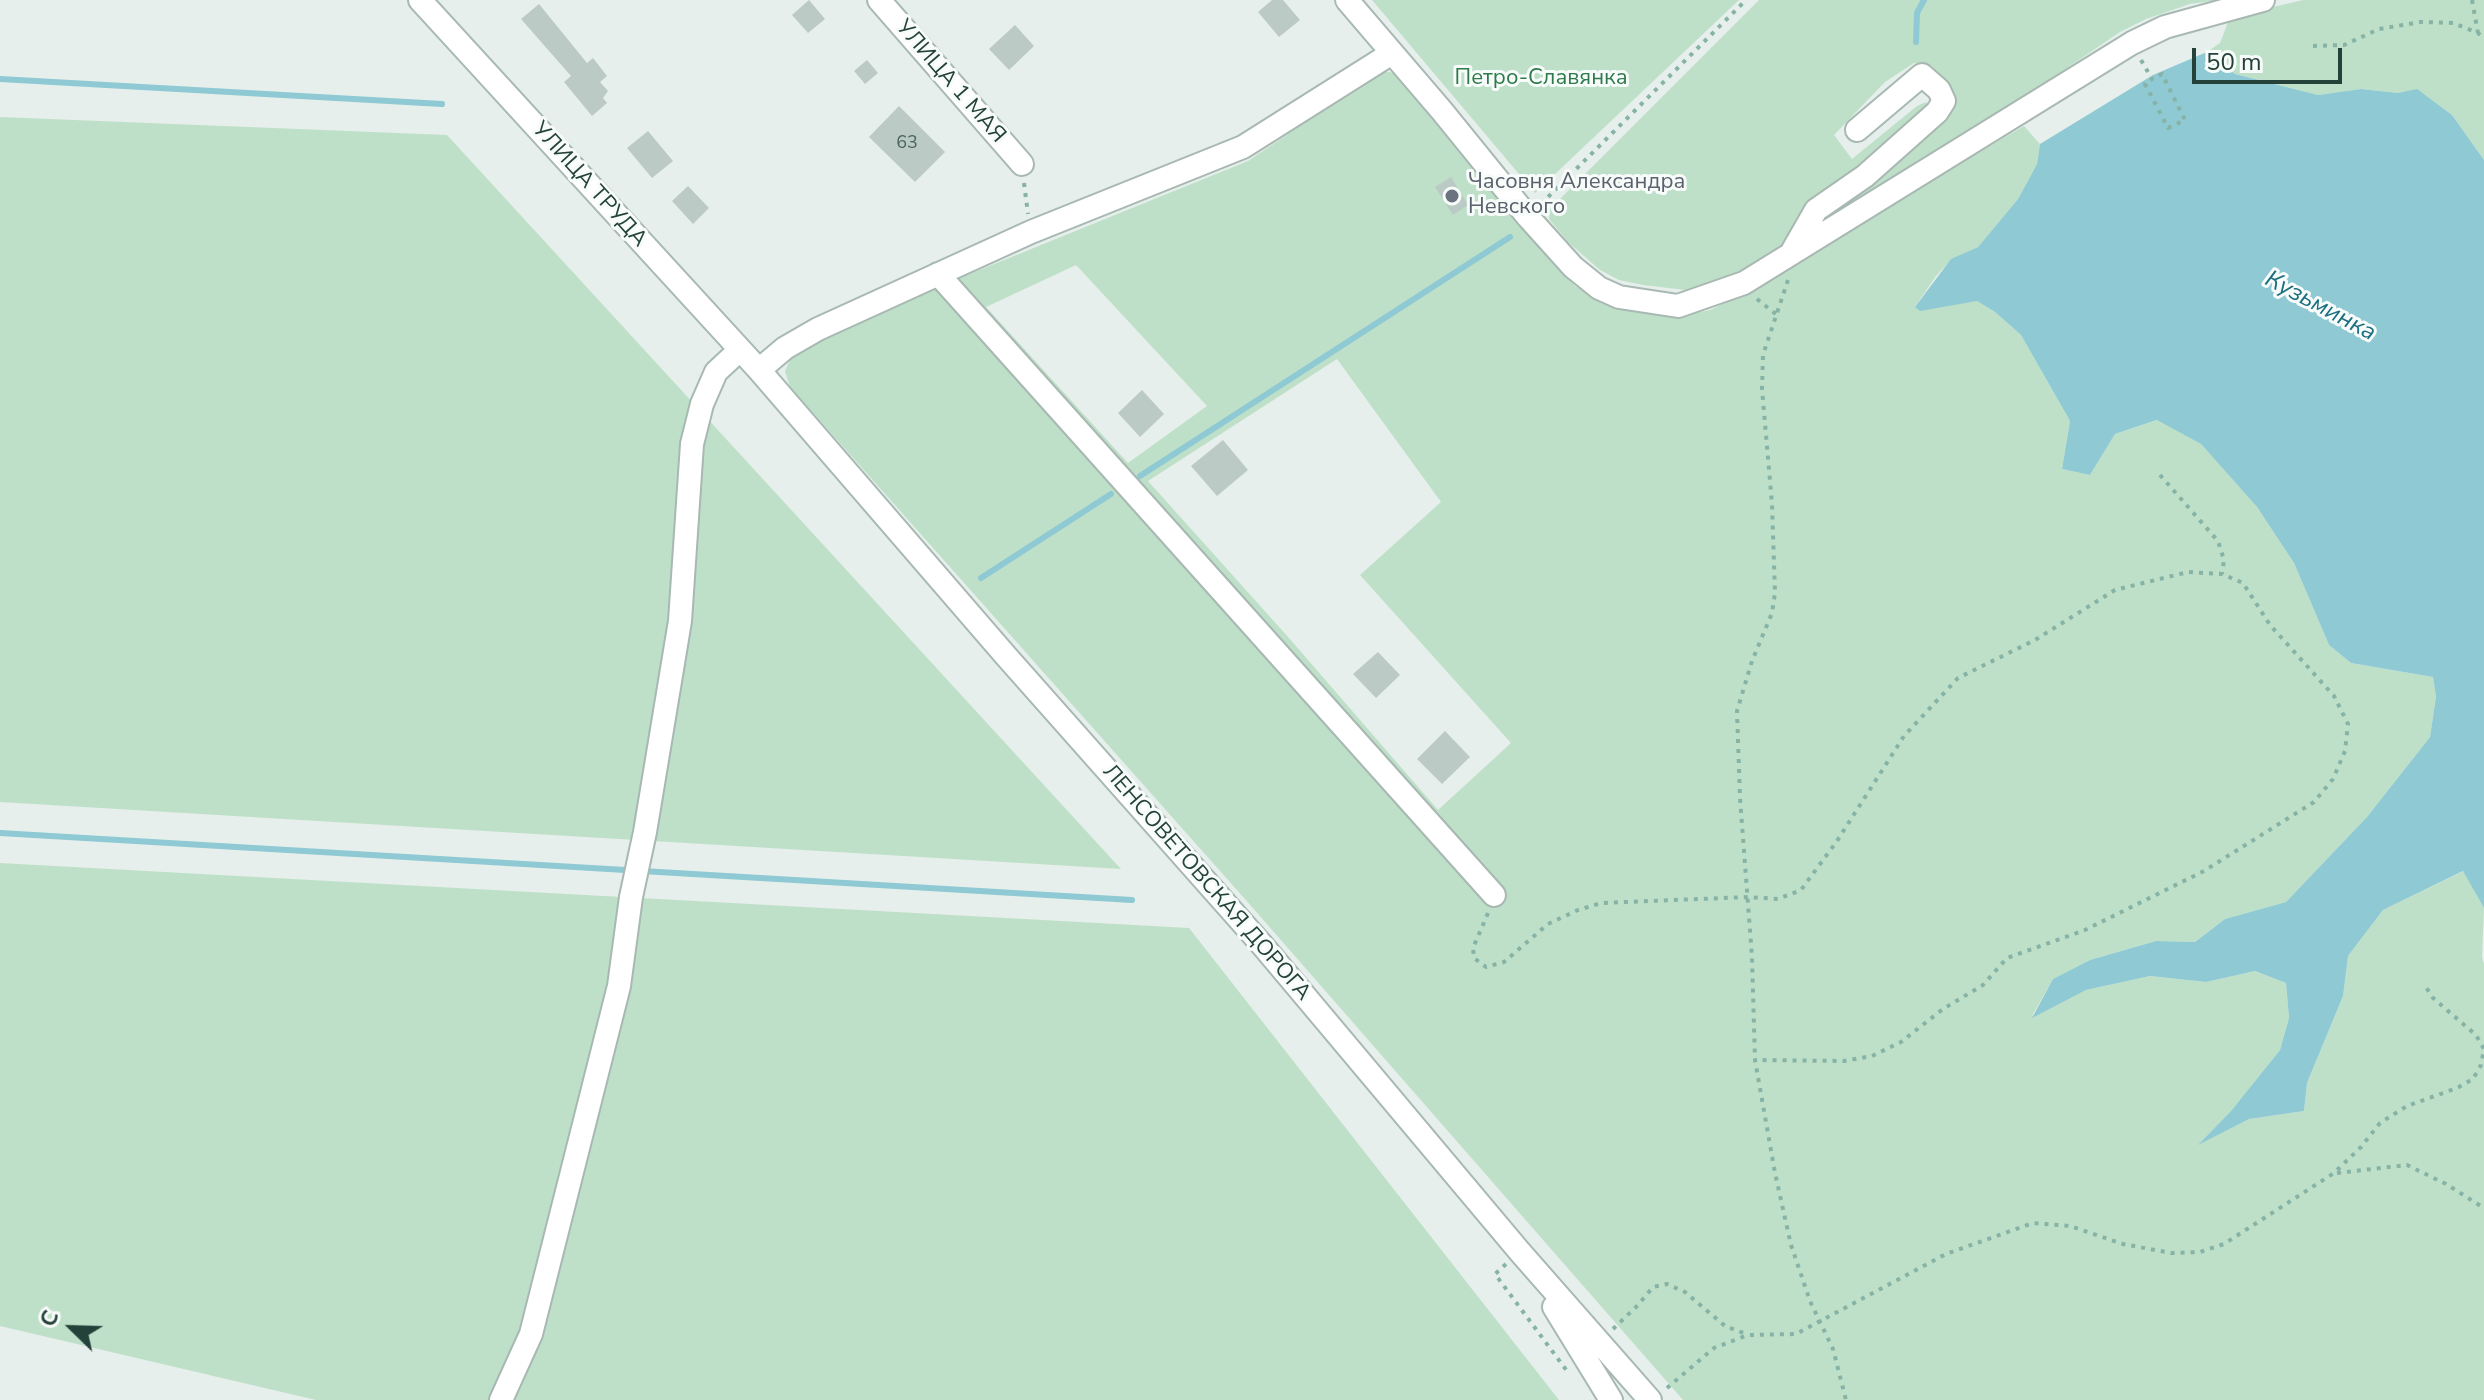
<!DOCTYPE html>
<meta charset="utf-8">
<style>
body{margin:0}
#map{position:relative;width:2484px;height:1400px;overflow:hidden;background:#e6efeb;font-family:"Nunito Sans",sans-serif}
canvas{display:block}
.north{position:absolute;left:32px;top:1288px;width:80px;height:80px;-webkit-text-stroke:6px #f7fbf9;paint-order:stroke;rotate:293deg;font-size:22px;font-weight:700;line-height:32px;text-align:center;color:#24423a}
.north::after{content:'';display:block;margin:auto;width:28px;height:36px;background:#24423a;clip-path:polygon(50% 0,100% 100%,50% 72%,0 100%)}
.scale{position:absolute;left:2192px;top:48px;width:150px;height:36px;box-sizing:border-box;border:4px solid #24423a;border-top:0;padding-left:10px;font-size:24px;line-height:28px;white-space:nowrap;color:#24423a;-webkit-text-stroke:6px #f7fbf9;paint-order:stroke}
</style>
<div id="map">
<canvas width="2484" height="1400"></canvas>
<div class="north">С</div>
<div class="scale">50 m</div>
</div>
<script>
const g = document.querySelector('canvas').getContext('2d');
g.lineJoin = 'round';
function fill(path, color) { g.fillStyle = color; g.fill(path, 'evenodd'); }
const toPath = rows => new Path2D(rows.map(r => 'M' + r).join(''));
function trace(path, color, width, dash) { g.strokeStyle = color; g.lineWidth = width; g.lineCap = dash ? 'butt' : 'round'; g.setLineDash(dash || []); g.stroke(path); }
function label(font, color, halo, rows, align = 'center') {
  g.font = font + ' "Nunito Sans",sans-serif'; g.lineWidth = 6; g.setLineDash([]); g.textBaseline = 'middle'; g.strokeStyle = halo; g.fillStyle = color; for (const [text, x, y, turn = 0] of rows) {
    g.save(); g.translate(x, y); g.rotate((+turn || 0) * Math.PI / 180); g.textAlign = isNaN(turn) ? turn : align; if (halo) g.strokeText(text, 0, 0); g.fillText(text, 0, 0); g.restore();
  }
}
const green = toPath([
 [1372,0,1739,0,1535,193],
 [1759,0,2218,0,2190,4,2146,19,2120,32,1989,121,1830,221,1820,219,1869,181,1954,106,1952,90,1932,66,1914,63,1885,82,1834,135,1852,159,1917,106,1926,102,1931,107,1792,239,1751,265,1714,284,1685,290,1643,285,1619,280,1600,270,1568,242,1549,219,1550,209],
 [2303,0,2484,0,2484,160,2452,115,2417,90,2398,93,2361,89,2318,95,2235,74,2207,52,2220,43,2230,17],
 [1382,71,1395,73,1406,80,1575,286,1617,306,1675,317,1710,310,1744,294,1799,258,2024,126,2040,144,2037,164,2018,199,1978,247,1951,260,1936,276,1915,307,1977,301,1995,312,2021,335,2070,421,2062,469,2090,475,2115,434,2158,420,2201,444,2257,507,2294,563,2329,645,2351,663,2433,677,2436,697,2430,737,2367,817,2286,902,2225,919,2195,942,2156,941,2090,960,2053,979,2032,1016,2086,990,2150,976,2206,982,2255,971,2286,983,2289,1018,2280,1050,2231,1111,2200,1143,2249,1119,2304,1111,2307,1083,2343,996,2348,956,2383,910,2464,871,2484,908,2482,957,2484,964,2484,1400,1683,1400,1252,907,790,387,785,371,791,358,832,333,930,290,1248,161],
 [1076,265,1207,406,1128,463,986,307],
 [1337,359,1441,502,1360,575,1511,743,1438,810,1289,638,1148,481],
 [0,117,447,135,1121,869,0,802],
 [0,863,1189,928,1559,1400,316,1400,0,1326]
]);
const water = toPath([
 [2207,52,2235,74,2318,95,2361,89,2398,93,2417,89,2452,115,2484,160,2484,908,2463,871,2383,910,2348,956,2343,996,2307,1083,2304,1111,2249,1119,2198,1145,2231,1111,2280,1050,2289,1018,2286,983,2255,971,2206,982,2150,976,2086,990,2032,1018,2053,979,2090,960,2156,941,2195,942,2225,919,2286,902,2367,817,2430,737,2436,697,2433,677,2351,663,2329,645,2294,563,2257,507,2201,444,2157,420,2115,434,2090,475,2062,469,2070,421,2021,335,1995,312,1977,301,1920,311,1915,307,1951,259,1978,247,2018,199,2037,164,2040,144,2153,75]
]);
const stream = toPath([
 [1916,42,1917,13,1924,0],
 [0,79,442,104],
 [1140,476,1510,237],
 [981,578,1111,494],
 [0,833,1132,900]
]);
const building = toPath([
 [809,0,825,19,808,33,792,15],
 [1272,0,1283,0,1300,20,1279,37,1258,12],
 [539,4,587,63,593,58,607,76,600,82,608,91,603,98,607,103,592,116,564,82,571,76,521,19],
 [1015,25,1034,46,1009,70,989,49],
 [867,60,878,73,865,84,854,71],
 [899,106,945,152,915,182,869,137],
 [648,131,673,161,652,178,627,148],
 [1451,177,1468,205,1453,215,1435,187],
 [688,186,709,208,693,224,672,201],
 [1142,390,1164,414,1140,437,1118,413],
 [1223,440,1248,470,1217,496,1191,466],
 [1378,652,1400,675,1376,698,1353,674],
 [1445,731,1470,757,1442,784,1417,759]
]);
const path = toPath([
 [2472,0,2478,33],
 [2313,46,2344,45,2379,29,2421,22,2453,23,2478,33,2484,38],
 [2141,60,2152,79,2145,84,2168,128,2185,120,2162,74,2152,79],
 [1024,183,1028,214],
 [1541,204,1746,0],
 [1788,280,1763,355,1762,389,1772,504,1775,593,1772,613,1752,661,1737,711,1740,798,1752,957,1755,1060,1775,1173,1791,1245,1810,1301,1833,1349,1846,1400],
 [1757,299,1777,315],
 [2160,475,2218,541,2224,560,2222,574],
 [1488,913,1473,948,1474,958,1486,967,1504,962,1548,924,1578,910,1601,903,1748,897,1778,899,1801,890,1837,841,1904,736,1958,678,2035,640,2115,590,2188,572,2222,574,2243,583,2270,625,2334,696,2348,724,2345,751,2333,779,2314,802,2204,871,2085,930,2007,958,1983,985,1943,1009,1901,1042,1872,1056,1844,1061,1755,1060],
 [2337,1173,2407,1165,2446,1184,2484,1208],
 [1506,1264,1495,1274,1567,1371],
 [1613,1329,1638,1305,1653,1287,1667,1284,1685,1292,1725,1326,1746,1334],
 [1667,1388,1714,1348,1748,1335,1796,1334,1946,1254,2033,1223,2070,1226,2123,1244,2171,1253,2200,1252,2224,1244,2334,1173,2361,1147,2380,1123,2407,1106,2457,1088,2473,1079,2481,1065,2484,1049,2476,1035,2433,998,2424,984]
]);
const minor = toPath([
 [420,0,759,370,1006,656,1263,946,1520,1252,1650,1400],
 [879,0,1022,164],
 [1347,0,1442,111,1528,217,1573,267,1599,288,1619,297,1678,306,1744,283,2132,43,2165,27,2263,0],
 [1793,250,1816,210,1865,176,1937,112,1944,101,1939,90,1922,75,1857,130],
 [938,274,1494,895],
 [759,370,785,348,818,329,1031,232,1243,147,1392,53],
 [1554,1307,1611,1400],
 [501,1400,531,1334,619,986,631,897,645,832,680,621,692,444,702,404,716,372,731,358]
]);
const markers = [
 [1452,196,8,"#6b7280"]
];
const numberNames = [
 ["63",907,144]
];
const parkNames = [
 ["Петро-Славянка",1541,79]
];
const streetNames = [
 ["УЛИЦА 1 МАЯ",950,82,49],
 ["УЛИЦА ТРУДА",589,185,48],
 ["ЛЕНСОВЕТОВСКАЯ ДОРОГА",1206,883,49]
];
const worshipNames = [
 ["Часовня Александра",1468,183],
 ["Невского",1468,208]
];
const waterNames = [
 ["Кузьминка",2320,307,28]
];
fill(green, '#bfe0c8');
fill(water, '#8ec9d4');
trace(stream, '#8ec9d4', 6);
fill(building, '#bbcac4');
trace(minor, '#a8b8b2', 26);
trace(path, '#86b3a5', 4, [4, 6]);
trace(minor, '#fff', 22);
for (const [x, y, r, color] of markers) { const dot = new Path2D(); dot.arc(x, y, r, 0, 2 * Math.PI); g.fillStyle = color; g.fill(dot); trace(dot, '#f7fbf9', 3); }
label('18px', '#4a645c', null, numberNames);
label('22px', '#2d7a4b', '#f7fbf9', parkNames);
label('22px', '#24423a', '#f7fbf9', streetNames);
label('22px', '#5b616d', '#f7fbf9', worshipNames, 'left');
label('italic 24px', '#1c6f80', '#f7fbf9', waterNames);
</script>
